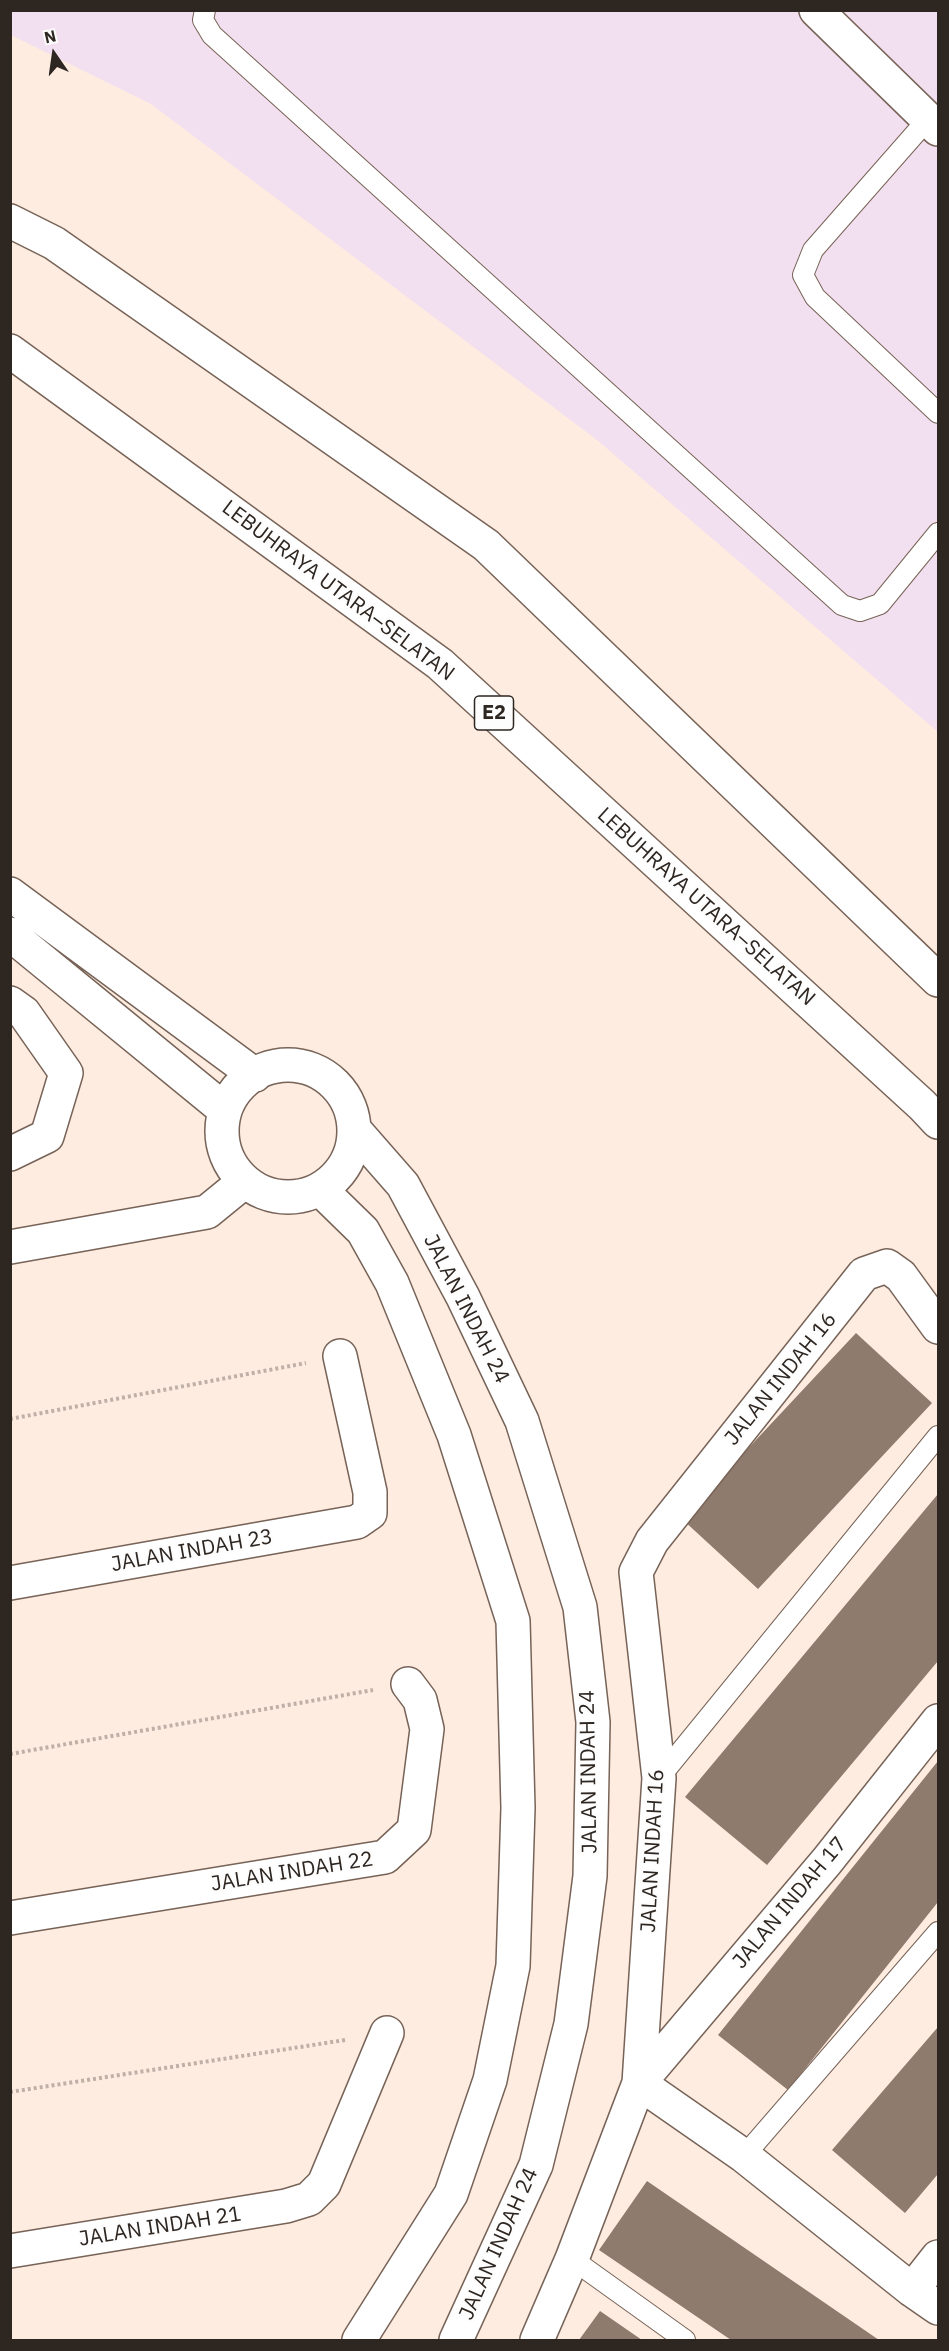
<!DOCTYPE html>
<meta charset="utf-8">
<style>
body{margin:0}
#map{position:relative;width:949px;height:2351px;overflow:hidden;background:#feece1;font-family:"IBM Plex Sans",sans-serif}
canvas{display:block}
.frame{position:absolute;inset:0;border:12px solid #2e2621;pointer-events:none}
.north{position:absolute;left:24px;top:24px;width:60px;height:60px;-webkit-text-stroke:4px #fdfdfd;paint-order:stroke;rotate:347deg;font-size:16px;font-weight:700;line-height:24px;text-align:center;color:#2e2621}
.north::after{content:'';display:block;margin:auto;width:21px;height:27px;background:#2e2621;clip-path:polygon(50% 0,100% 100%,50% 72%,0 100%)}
</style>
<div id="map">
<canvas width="949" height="2351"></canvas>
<div class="frame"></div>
<div class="north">N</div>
</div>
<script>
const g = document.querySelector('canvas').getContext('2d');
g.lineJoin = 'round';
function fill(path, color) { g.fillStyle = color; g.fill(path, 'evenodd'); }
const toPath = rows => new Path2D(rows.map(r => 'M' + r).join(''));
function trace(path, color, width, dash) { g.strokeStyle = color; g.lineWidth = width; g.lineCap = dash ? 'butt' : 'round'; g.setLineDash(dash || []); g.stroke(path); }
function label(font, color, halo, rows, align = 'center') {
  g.font = font + ' "IBM Plex Sans",sans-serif'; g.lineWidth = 5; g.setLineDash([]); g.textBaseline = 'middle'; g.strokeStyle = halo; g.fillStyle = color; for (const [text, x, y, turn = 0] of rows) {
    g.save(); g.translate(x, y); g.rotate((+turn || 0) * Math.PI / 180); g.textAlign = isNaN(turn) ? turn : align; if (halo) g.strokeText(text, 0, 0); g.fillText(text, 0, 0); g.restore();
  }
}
const industrial = toPath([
 [10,11,938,11,938,732,597,440,151,104,11,35]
]);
const building = toPath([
 [856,1333,932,1403,758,1589,682,1519],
 [938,1494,938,1661,767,1865,685,1797],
 [938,1761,938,1902,788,2090,718,2035],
 [938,2027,938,2174,905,2213,832,2150],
 [647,2181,879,2340,731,2340,599,2250],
 [600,2311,642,2340,579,2340]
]);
const path = toPath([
 [10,1419,306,1363],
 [10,1754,373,1690],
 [10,2092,345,2040]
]);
const lane = toPath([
 [205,10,203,20,212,35,842,605,860,611,880,604,938,533],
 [928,119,813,250,803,275,815,297,938,413],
 [659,1778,938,1436],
 [744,2156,938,1932],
 [572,2259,685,2340]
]);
const street = toPath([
 [816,10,938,129],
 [10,894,255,1075],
 [10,934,225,1110],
 [10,1003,24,1013,66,1073,47,1136,10,1154],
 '222 1131a66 66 0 1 1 132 0a66 66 0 1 1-132 0Z',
 [354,1129,403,1185,463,1297,522,1421,580,1607,593,1722,590,1876,571,2024,536,2165,456,2340],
 [320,1189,363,1231,392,1283,454,1435,513,1621,518,1808,513,1966,490,2080,451,2194,359,2340],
 [10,1247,207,1212,245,1181],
 [10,1583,357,1522,370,1513,370,1492,340,1356],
 [10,1918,385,1857,414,1830,427,1729,420,1700,408,1684],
 [639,2083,827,1861,938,1721],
 [639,2083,744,2156,912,2290,938,2308],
 [10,2251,286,2206,309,2199,324,2184,387,2033],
 [912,2290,938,2257],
 [537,2340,572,2259,639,2083,659,1778,636,1572,652,1541,864,1274,887,1266,901,1276,938,1327]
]);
const highway = toPath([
 [10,221,54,243,486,545,938,980],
 [10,351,440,664,922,1105,938,1122]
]);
const shields = [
 [494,713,39]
];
const shieldNames = [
 ["E2",494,713]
];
const streetNames = [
 ["LEBUHRAYA UTARA–SELATAN",338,591,37],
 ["LEBUHRAYA UTARA–SELATAN",706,907,42],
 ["JALAN INDAH 24",466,1309,63],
 ["JALAN INDAH 16",781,1379,-51],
 ["JALAN INDAH 23",192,1551,-10],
 ["JALAN INDAH 24",589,1772,-91],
 ["JALAN INDAH 16",653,1851,-87],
 ["JALAN INDAH 22",292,1872,-9],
 ["JALAN INDAH 17",790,1903,-50],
 ["JALAN INDAH 21",160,2227,-9],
 ["JALAN INDAH 24",499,2244,-66]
];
fill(industrial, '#f2dfef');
fill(building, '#8f7a6e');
trace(lane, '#776357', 22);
trace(street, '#776357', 36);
trace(highway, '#776357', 36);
trace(path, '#bfb0a7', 4, [3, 3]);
trace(lane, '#fff', 20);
trace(street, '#fff', 33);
trace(highway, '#fff', 33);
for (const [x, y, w] of shields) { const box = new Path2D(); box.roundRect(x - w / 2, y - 17, w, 34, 4.5); g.fillStyle = '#fdfdfd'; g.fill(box); trace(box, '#2e2621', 1.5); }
label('bold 20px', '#2e2621', null, shieldNames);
label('21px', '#2e2621', '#fdfdfd', streetNames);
</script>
